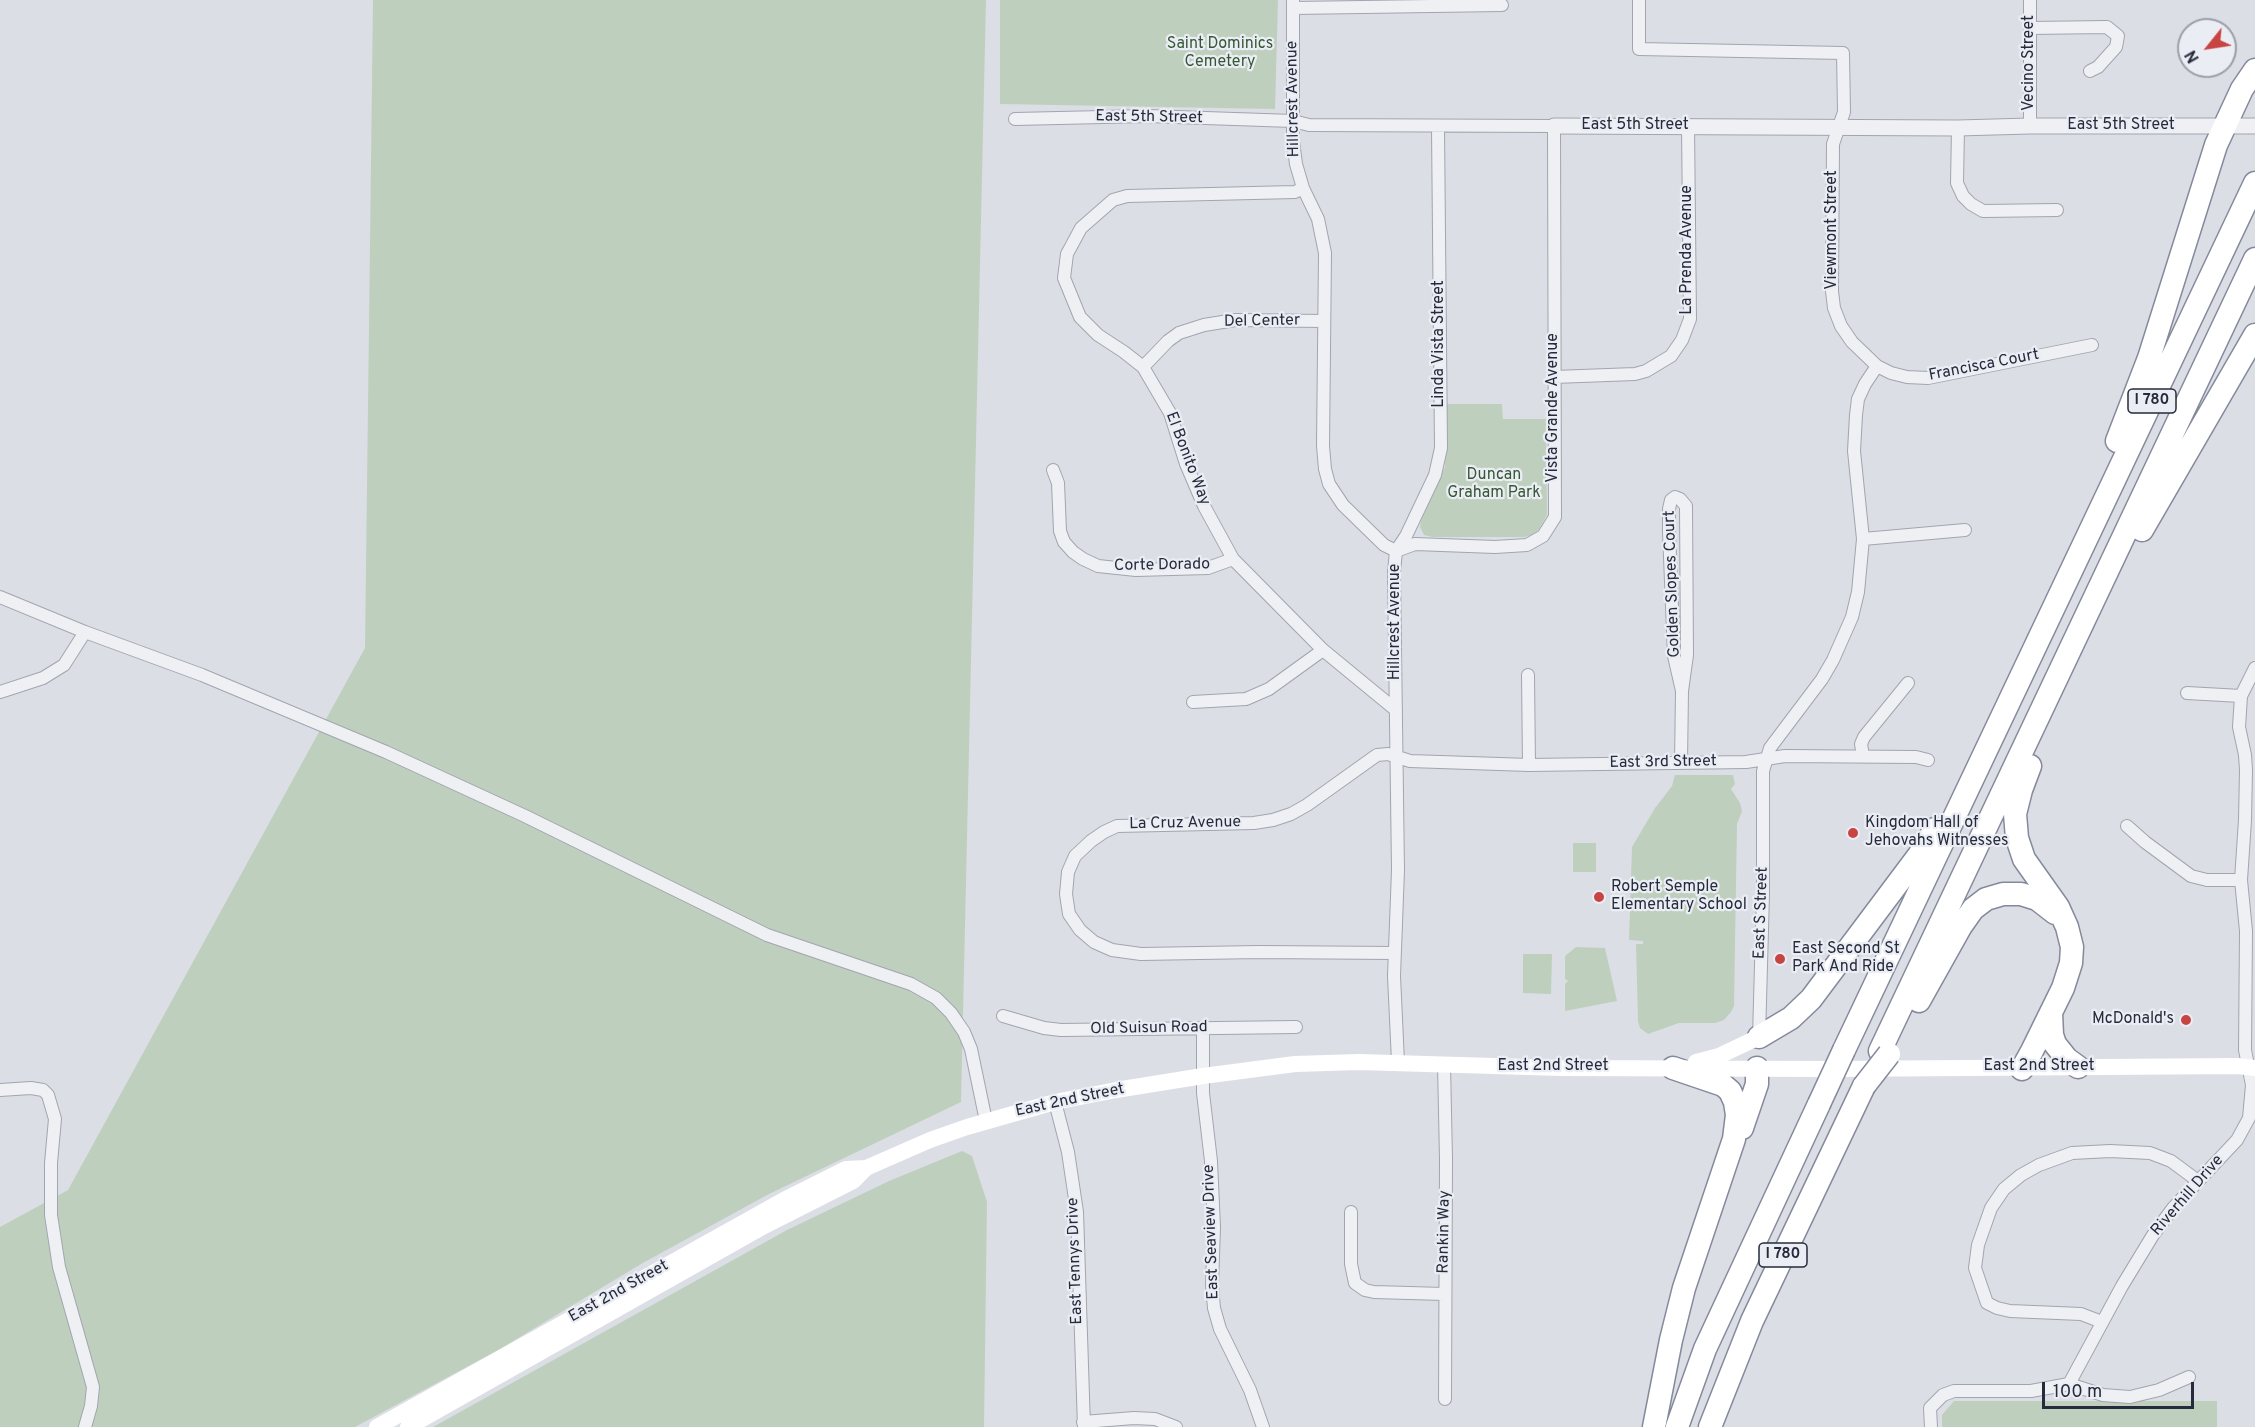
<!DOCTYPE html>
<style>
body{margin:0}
#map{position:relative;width:2255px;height:1427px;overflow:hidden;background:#dcdee6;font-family:Overpass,sans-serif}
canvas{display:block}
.north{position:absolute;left:2177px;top:18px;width:60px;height:60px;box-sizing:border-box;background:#ebedf4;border:2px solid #9c9faa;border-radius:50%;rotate:240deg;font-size:16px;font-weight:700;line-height:24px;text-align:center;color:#262b3b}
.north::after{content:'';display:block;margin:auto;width:21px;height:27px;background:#c84443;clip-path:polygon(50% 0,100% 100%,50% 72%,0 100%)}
.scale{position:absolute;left:2042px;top:1382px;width:152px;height:27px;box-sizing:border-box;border:3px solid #262b3b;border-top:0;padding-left:8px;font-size:18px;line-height:21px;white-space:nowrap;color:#262b3b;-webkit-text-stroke:4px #ebedf4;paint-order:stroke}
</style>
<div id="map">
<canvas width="2255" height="1427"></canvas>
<div class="north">N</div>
<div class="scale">100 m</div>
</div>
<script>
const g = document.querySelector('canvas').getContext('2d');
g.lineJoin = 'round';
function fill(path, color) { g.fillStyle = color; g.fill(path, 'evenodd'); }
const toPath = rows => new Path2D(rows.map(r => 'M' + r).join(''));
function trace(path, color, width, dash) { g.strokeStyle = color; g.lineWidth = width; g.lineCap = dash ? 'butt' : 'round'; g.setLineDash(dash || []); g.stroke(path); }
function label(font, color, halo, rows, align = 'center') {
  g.font = font + ' Overpass,sans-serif'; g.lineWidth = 4.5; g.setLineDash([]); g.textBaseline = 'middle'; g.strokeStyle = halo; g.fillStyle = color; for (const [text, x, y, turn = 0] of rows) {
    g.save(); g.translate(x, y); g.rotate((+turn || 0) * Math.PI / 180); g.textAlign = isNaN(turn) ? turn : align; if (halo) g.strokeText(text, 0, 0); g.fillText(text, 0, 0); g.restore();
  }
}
const green = toPath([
 [373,0,986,0,961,1102,769,1194,641,1264,500,1349,355,1427,0,1427,0,1227,68,1190,365,648],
 [1000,0,1278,0,1275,109,1000,104],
 [1447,404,1502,404,1503,419,1546,419,1547,515,1539,529,1533,535,1524,537,1432,537,1424,535,1420,527,1421,521,1445,467],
 [1675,775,1733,775,1735,784,1731,789,1740,803,1742,811,1737,824,1734,1006,1731,1012,1724,1020,1715,1023,1679,1023,1648,1034,1640,1028,1638,1021,1636,944,1643,944,1643,941,1629,940,1632,847,1655,808,1672,786],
 [1573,843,1596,843,1596,872,1573,872],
 [1576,947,1605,948,1617,1001,1565,1011,1565,984,1568,981,1565,979,1565,956],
 [1523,954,1552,954,1551,994,1523,993],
 [962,1151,972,1156,987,1202,984,1427,433,1427,787,1230,889,1181],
 [1954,1401,2217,1401,2217,1427,1942,1427,1942,1415]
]);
const minor = toPath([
 [1293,0,1293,141,1296,164,1303,188,1318,219,1325,253,1323,446,1325,469,1329,484,1343,505,1384,545,1396,551,1394,572,1398,870,1394,976,1398,1062],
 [1639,0,1639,49,1843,53,1844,112,1833,144,1832,291,1834,308,1841,326,1852,342,1877,366,1891,373,1907,377,1928,378,2092,345],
 [2030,0,2030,126],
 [1293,8,1502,5],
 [2030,28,2107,27,2118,36,2116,47,2098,67,2090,71],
 [1015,119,1147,116,1293,121,1309,125,1554,126,1555,517,1543,536,1527,545,1495,547,1415,544,1396,551],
 [1958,128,1957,183,1963,196,1971,204,1983,211,2057,210],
 [1303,188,1295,192,1127,196,1113,200,1081,228,1067,254,1064,278,1080,317,1098,335,1124,352,1143,367,1170,413,1186,464,1204,506,1233,559,1323,650,1396,710],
 [1143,367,1168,341,1179,333,1204,325,1235,320,1324,321],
 [1554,377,1635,374,1646,371,1671,356,1682,340,1690,319,1688,125],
 [1053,470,1058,483,1060,531,1064,542,1073,552,1083,559,1098,566,1136,570,1208,568,1233,559],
 [1863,539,1965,530],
 [1396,551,1406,536,1435,475,1441,448,1438,127],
 [0,597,85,632,202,675,386,752,525,816,767,935,911,984,936,998,951,1013,964,1032,971,1049,986,1121],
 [1528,675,1529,765],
 [0,692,43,678,64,665,85,632],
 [2187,693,2241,696],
 [1193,702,1246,699,1269,689,1323,650],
 [1863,756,1861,744,1864,737,1908,683],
 [1681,762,1682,691,1687,655,1686,506,1680,499,1675,497,1671,500,1669,509,1669,532,1674,656,1682,691],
 [2127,826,2145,842,2191,876,2207,880,2241,880],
 [1394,953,1259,952,1141,954,1112,950,1094,942,1080,930,1069,914,1066,894,1068,872,1075,856,1091,841,1104,832,1117,826,1254,823,1273,820,1291,814,1307,805,1377,755,1388,754,1410,761,1529,765,1746,762,1785,756,1916,757,1928,760],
 [1003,1016,1044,1028,1061,1030,1296,1027],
 [1203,1028,1203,1093,1211,1161,1214,1227,1212,1285,1214,1308,1220,1329,1250,1390,1263,1427],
 [1759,1037,1763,894,1763,771,1770,748,1822,679,1833,660,1852,617,1858,592,1863,539,1854,451,1856,415,1858,399,1865,384,1877,366],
 [1444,1065,1446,1159,1445,1399],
 [0,1090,31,1088,43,1090,48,1095,55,1119,51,1163,51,1215,59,1267,93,1387,91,1406,85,1427],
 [1055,1102,1068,1152,1077,1212,1084,1427],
 [1351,1212,1351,1264,1355,1283,1365,1290,1374,1292,1444,1294],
 [2102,1322,2081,1314,2010,1311,1997,1308,1987,1303,1975,1268,1978,1245,1991,1208,2004,1189,2021,1175,2039,1165,2072,1153,2110,1151,2150,1153,2171,1161,2198,1181],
 [2069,1384,2122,1286,2153,1235,2173,1208,2237,1140,2249,1118,2252,1085,2245,1050,2246,931,2241,880,2245,820,2246,770,2245,755,2239,727,2241,696,2255,668],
 [1083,1422,1134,1418,1155,1419,1176,1427],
 [1931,1427,1930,1408,1943,1395,1954,1391,2031,1391,2069,1384,2103,1395,2130,1397,2159,1390,2189,1377]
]);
const tertiary = toPath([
 [1554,126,1958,128,2030,126,2255,126]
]);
const secondary = toPath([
 [1696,1062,1719,1056,1759,1037],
 [377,1427,784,1200,846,1169,866,1168],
 [408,1427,764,1226,853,1181,866,1168,930,1140,967,1127,1055,1102,1116,1090,1203,1076,1295,1064,1359,1062,1561,1068,1831,1069,2238,1066,2255,1068]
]);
const motorway = toPath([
 [2117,441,2149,358,2216,145,2242,89,2255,70],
 [2142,530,2255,335],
 [1919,1001,1961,926,1973,909,1986,899,2003,894,2021,894,2037,899,2055,913],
 [2051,1013,2052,1035,2055,1044,2067,1059,2078,1067],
 [1759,1037,1791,1018,1811,999,1919,855,1935,829],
 [1844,1050,2255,183],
 [1880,1051,2255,259],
 [2022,1069,2032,1051,2063,988,2071,963,2072,947,2067,927,2058,907,2024,859,2017,838,2015,814,2021,790,2030,766],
 [1742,1128,1757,1084,1757,1068],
 [1654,1427,1671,1340,1684,1288,1734,1139,1737,1115,1735,1102,1730,1091,1723,1085,1673,1068],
 [1677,1427,1705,1349,1819,1104],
 [1710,1427,1752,1321,1864,1086]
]);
const motorwayBridge = toPath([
 [1864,1086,1889,1054],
 [1819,1104,1844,1050]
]);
const markers = [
 [1853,833,6,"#c84443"],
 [1599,897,6,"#c84443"],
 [1780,959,6,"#c84443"],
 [2186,1020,6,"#c84443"]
];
const shields = [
 [2152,401,48],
 [1783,1255,48]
];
const shieldNames = [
 ["I 780",2152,401],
 ["I 780",1783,1255]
];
const parkNames = [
 ["Saint Dominics",1220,45],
 ["Cemetery",1220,63],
 ["Duncan",1494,476],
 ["Graham Park",1494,494]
];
const streetNames = [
 ["Vecino Street",2030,63,-90],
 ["Hillcrest Avenue",1294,99,-91],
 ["East 5th Street",1149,118,1],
 ["East 5th Street",1635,126],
 ["East 5th Street",2121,126],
 ["Viewmont Street",1833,230,-90],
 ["La Prenda Avenue",1688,250,-90],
 ["Del Center",1262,322,-1],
 ["Linda Vista Street",1440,344,-90],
 ["Francisca Court",1984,366,-11],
 ["Vista Grande Avenue",1554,408,-90],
 ["El Bonito Way",1187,459,69],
 ["Corte Dorado",1162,566,-1],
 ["Golden Slopes Court",1673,584,-92],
 ["Hillcrest Avenue",1396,622,-90],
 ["East 3rd Street",1663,763,-1],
 ["La Cruz Avenue",1185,824,-1],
 ["East S Street",1762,913,-88],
 ["Old Suisun Road",1149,1029,-1],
 ["East 2nd Street",1553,1067],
 ["East 2nd Street",2039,1067],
 ["East 2nd Street",1070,1101,-12],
 ["Riverhill Drive",2188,1196,-49],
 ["East Seaview Drive",1212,1232,-92],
 ["Rankin Way",1445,1232,-89],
 ["East Tennys Drive",1076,1261,-92],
 ["East 2nd Street",619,1292,-29]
];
const poiNames = [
 ["Kingdom Hall of",1865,824],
 ["Jehovahs Witnesses",1865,842],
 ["Robert Semple",1611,888],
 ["Elementary School",1611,906],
 ["East Second St",1792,950],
 ["Park And Ride",1792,968],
 ["McDonald's",2174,1020,"right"]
];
fill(green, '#bfcfbd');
trace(minor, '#a2a5af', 14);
trace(tertiary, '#a2a5af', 17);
trace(motorway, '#848a9c', 25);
trace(minor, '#eff0f4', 12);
trace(tertiary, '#eff0f4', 15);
trace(secondary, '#fff', 16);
trace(motorway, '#fff', 22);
trace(motorwayBridge, '#848a9c', 25, []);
trace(motorwayBridge, '#fff', 22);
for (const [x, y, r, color] of markers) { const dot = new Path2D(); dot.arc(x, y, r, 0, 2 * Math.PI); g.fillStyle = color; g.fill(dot); trace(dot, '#ebedf4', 2); }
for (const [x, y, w] of shields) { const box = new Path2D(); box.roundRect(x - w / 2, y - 12, w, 24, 4.5); g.fillStyle = '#ebedf4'; g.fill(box); trace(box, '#262b3b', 1.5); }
label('bold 15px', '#262b3b', null, shieldNames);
label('16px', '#355734', '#ebedf4', parkNames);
label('16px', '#262b3b', '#ebedf4', streetNames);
label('16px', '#262b3b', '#ebedf4', poiNames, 'left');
</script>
